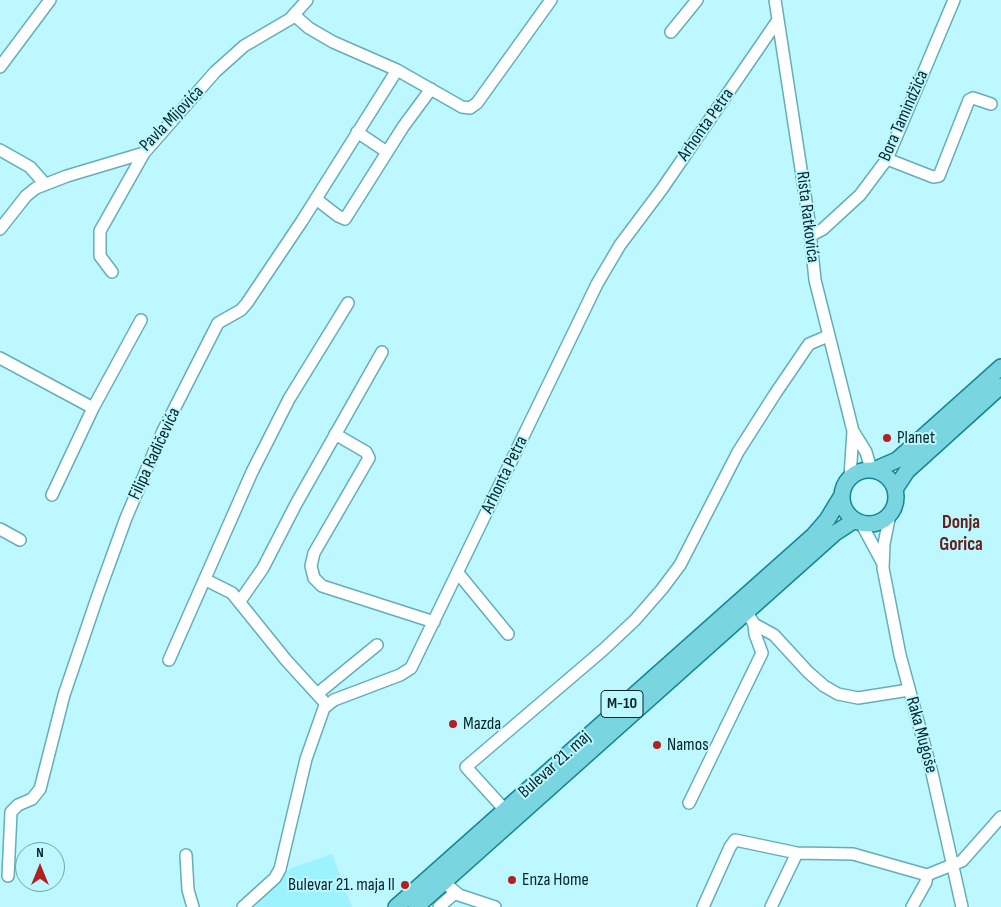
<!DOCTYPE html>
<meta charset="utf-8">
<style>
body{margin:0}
#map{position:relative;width:1001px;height:907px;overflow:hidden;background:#bdf7ff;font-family:"Sofia Sans Condensed",sans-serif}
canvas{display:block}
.north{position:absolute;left:15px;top:842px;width:50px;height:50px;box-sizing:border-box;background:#bdf7ff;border:1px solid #74a3aa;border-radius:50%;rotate:0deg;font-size:14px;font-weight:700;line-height:20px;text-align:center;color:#06262a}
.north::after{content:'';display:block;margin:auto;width:18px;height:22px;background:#b22122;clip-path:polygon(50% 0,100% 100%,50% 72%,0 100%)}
</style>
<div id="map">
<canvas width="1001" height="907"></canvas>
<div class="north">N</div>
</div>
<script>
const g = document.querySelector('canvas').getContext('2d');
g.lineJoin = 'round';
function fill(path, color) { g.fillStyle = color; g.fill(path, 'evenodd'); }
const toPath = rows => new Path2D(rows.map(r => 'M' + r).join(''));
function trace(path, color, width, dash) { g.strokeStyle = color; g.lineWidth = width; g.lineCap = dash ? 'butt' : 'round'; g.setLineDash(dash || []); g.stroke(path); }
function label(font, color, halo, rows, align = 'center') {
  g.font = font + ' "Sofia Sans Condensed",sans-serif'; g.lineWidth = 4; g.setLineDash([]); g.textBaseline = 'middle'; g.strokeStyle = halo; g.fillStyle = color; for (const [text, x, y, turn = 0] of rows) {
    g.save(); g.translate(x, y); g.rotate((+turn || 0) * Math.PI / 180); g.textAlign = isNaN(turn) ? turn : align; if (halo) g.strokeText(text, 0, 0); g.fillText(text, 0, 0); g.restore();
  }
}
const built = toPath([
 [332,854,352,907,251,907,269,892,289,869]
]);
const minor = toPath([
 [775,0,809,221,815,280,853,431,866,452,871,469],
 [294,15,309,28,333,42,397,70,462,107,470,108,477,103,551,0],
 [671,32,697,0],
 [0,67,50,0],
 [357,132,387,152],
 [0,150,30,167,45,184],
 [887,159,933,177,939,176,969,100,973,98,991,104],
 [316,199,338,216,345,219,403,127,431,89],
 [0,229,26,196,36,188,67,176,144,153,215,72,244,46,290,19,307,0],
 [810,236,823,229,860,195,887,159,954,0],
 [112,272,100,256,100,231,144,153],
 [0,358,93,408],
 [335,434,366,452,369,458,314,553,311,566,314,578,322,586,434,622],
 [850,477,853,431],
 [52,495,93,408,141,320],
 [890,514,884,544,883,568,900,655,932,773,962,907],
 [861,523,882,562],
 [0,529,20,540],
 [458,573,508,634],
 [206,580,232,593,286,660,327,705],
 [240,601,263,568,296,504,382,352],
 [754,624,774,635,808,672,824,686,838,694,858,698,909,690],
 [169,660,252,472,289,399,348,303],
 [317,694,377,645],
 [689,803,762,653,755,634,754,624,746,611],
 [505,810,466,767,603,650,635,620,662,589,680,565,738,452,775,394,809,344,828,336],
 [186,855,188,890,193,907],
 [8,876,11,812,18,805,32,799,40,789,64,695,98,595,126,518,163,431,218,323,241,310,247,303,302,221,397,70],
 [444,882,459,895,495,907],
 [243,907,275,878,280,869,306,759,324,708,334,700,400,675,411,668,597,284,620,245,662,189,778,20],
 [439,907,455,893],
 [703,907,730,847,735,840,797,853,853,854,927,875,962,861,1001,817],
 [771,907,797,853],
 [912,907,926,882,927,875]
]);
const major = toPath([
 '842 497a27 27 0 1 1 54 0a27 27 0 1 1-54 0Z',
 [874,470,897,460,1001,367],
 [895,489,907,471,1001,386],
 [396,907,814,535,827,520,841,497],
 [416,907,835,533,855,520]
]);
const markers = [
 [887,438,5,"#b22122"],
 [453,724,5,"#b22122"],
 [657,745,5,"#b22122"],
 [512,880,5,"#b22122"],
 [405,885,5,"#b22122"]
];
const shields = [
 [622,704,42]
];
const shieldNames = [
 ["M-10",622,704]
];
const streetNames = [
 ["Bora Tamindžića",904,116,-66],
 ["Pavla Mijovića",172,119,-46],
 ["Arhonta Petra",706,125,-55],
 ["Rista Ratkovića",807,217,83],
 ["Filipa Radičevića",155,454,-65],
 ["Arhonta Petra",505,475,-64],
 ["Raka Mugoše",921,735,75],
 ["Bulevar 21. maj",555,765,-42]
];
const poiNames = [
 ["Planet",897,438],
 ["Mazda",463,724],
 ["Namos",667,745],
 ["Enza Home",522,880],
 ["Bulevar 21. maja II",395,885,"right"]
];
const neighbourhoodNames = [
 ["Donja",961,523],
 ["Gorica",961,545]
];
fill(built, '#9cf2fd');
trace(minor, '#65aeb8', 14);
trace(major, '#178692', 18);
trace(minor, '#fff', 11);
trace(major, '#79d5df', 15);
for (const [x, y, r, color] of markers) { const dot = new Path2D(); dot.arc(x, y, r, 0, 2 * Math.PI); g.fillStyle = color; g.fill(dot); trace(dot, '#bdf7ff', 2); }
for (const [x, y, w] of shields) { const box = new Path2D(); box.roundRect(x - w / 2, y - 13.5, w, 27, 4); g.fillStyle = '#bdf7ff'; g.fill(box); trace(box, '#06262a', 1); }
label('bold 16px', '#06262a', null, shieldNames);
label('18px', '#06262a', '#bdf7ff', streetNames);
label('18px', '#06262a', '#bdf7ff', poiNames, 'left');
label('bold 19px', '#65201d', '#bdf7ff', neighbourhoodNames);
</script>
